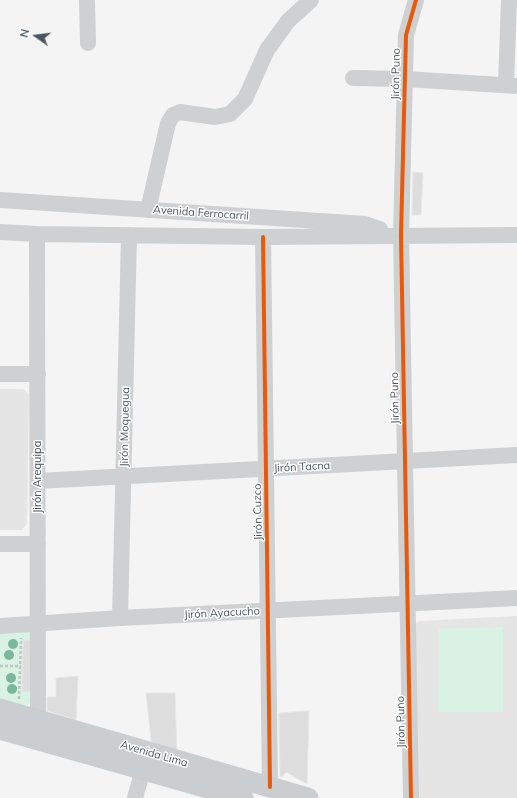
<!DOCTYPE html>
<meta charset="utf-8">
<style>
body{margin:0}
#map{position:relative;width:517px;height:798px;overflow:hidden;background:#f4f4f4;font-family:Mulish,sans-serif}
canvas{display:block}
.north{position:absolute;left:16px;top:16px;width:40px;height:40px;-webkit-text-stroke:3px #fff;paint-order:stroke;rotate:284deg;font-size:11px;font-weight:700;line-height:16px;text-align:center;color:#4a5661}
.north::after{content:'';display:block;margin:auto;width:14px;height:18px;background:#4a5661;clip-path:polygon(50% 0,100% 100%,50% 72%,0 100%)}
</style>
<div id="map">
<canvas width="517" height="798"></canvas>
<div class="north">N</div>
</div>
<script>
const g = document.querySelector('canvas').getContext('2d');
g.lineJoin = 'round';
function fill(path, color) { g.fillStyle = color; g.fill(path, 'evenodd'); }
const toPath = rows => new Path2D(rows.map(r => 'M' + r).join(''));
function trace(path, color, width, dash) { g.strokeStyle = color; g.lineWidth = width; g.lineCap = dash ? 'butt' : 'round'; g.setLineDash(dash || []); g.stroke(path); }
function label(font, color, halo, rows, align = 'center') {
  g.font = font + ' Mulish,sans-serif'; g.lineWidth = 3; g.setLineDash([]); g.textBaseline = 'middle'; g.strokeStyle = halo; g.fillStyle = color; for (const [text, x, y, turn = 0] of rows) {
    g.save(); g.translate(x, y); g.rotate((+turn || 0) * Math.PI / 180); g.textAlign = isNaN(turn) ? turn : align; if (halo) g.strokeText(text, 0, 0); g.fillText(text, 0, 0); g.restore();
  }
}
const education = toPath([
 [0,389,23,389,29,395,27,524,22,530,0,530],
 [517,616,517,798,414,798,415,624,420,621]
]);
const green = toPath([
 [503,627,503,712,438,712,439,629],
 [28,631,31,632,32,702,24,706,0,699,0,633]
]);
const building = toPath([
 [413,172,423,173,421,215,412,215,413,172],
 [23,640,32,640,31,692,22,692,23,640],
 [78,676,76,720,47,711,47,697,56,697,56,678,78,676],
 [146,693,175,693,177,756,152,748,146,693],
 [309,711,307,784,286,772,282,777,280,776,279,713,309,711]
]);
const path = toPath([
 [0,666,21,666],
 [19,699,21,638]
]);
const minor = toPath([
 [87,0,88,43],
 [353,78,405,79,517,86],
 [506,84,509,0],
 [0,200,365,224,380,229],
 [148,210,168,123,173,115,180,112,215,117,230,114,245,99,267,50,288,21,311,0],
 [0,232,37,234,263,237,517,235],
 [37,234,38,720],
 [263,237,270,787],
 [0,374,38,374],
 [38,481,517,455],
 [0,544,38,544],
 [120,618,129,235],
 [0,626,120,618,517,598],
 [135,798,146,759],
 [411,798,401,235,406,35,416,0]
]);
const major = toPath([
 [0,709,308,798],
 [0,729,243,798]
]);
const cycleway = toPath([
 [263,237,270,787],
 [411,798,401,235,406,35,416,0]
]);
const trees = [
 [13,644],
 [9,655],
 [11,678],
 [12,689]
];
const streetNames = [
 ["Jirón Puno",396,74,-89],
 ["Avenida Ferrocarril",201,213,4],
 ["Jirón Puno",395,398,-91],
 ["Jirón Moquegua",125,427,-89],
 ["Jirón Tacna",302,467,-3],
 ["Jirón Arequipa",38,477,-90],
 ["Jirón Cuzco",258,512,-91],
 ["Jirón Ayacucho",222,613,-3],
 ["Jirón Puno",401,722,-91],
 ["Avenida Lima",154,754,16]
];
fill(education, '#e6e5e6');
fill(green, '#d9f2e3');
fill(building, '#ddddde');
trace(building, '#e5e6e7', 1);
trace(path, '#bcc7c4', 2.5, [3, 2]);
trace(minor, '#ced0d2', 16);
trace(major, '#caced1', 21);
trace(cycleway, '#e8590c', 4);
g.fillStyle = '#7ab899';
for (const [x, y] of trees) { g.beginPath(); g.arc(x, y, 5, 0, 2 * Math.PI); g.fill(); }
label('11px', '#4a5661', '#fff', streetNames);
</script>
